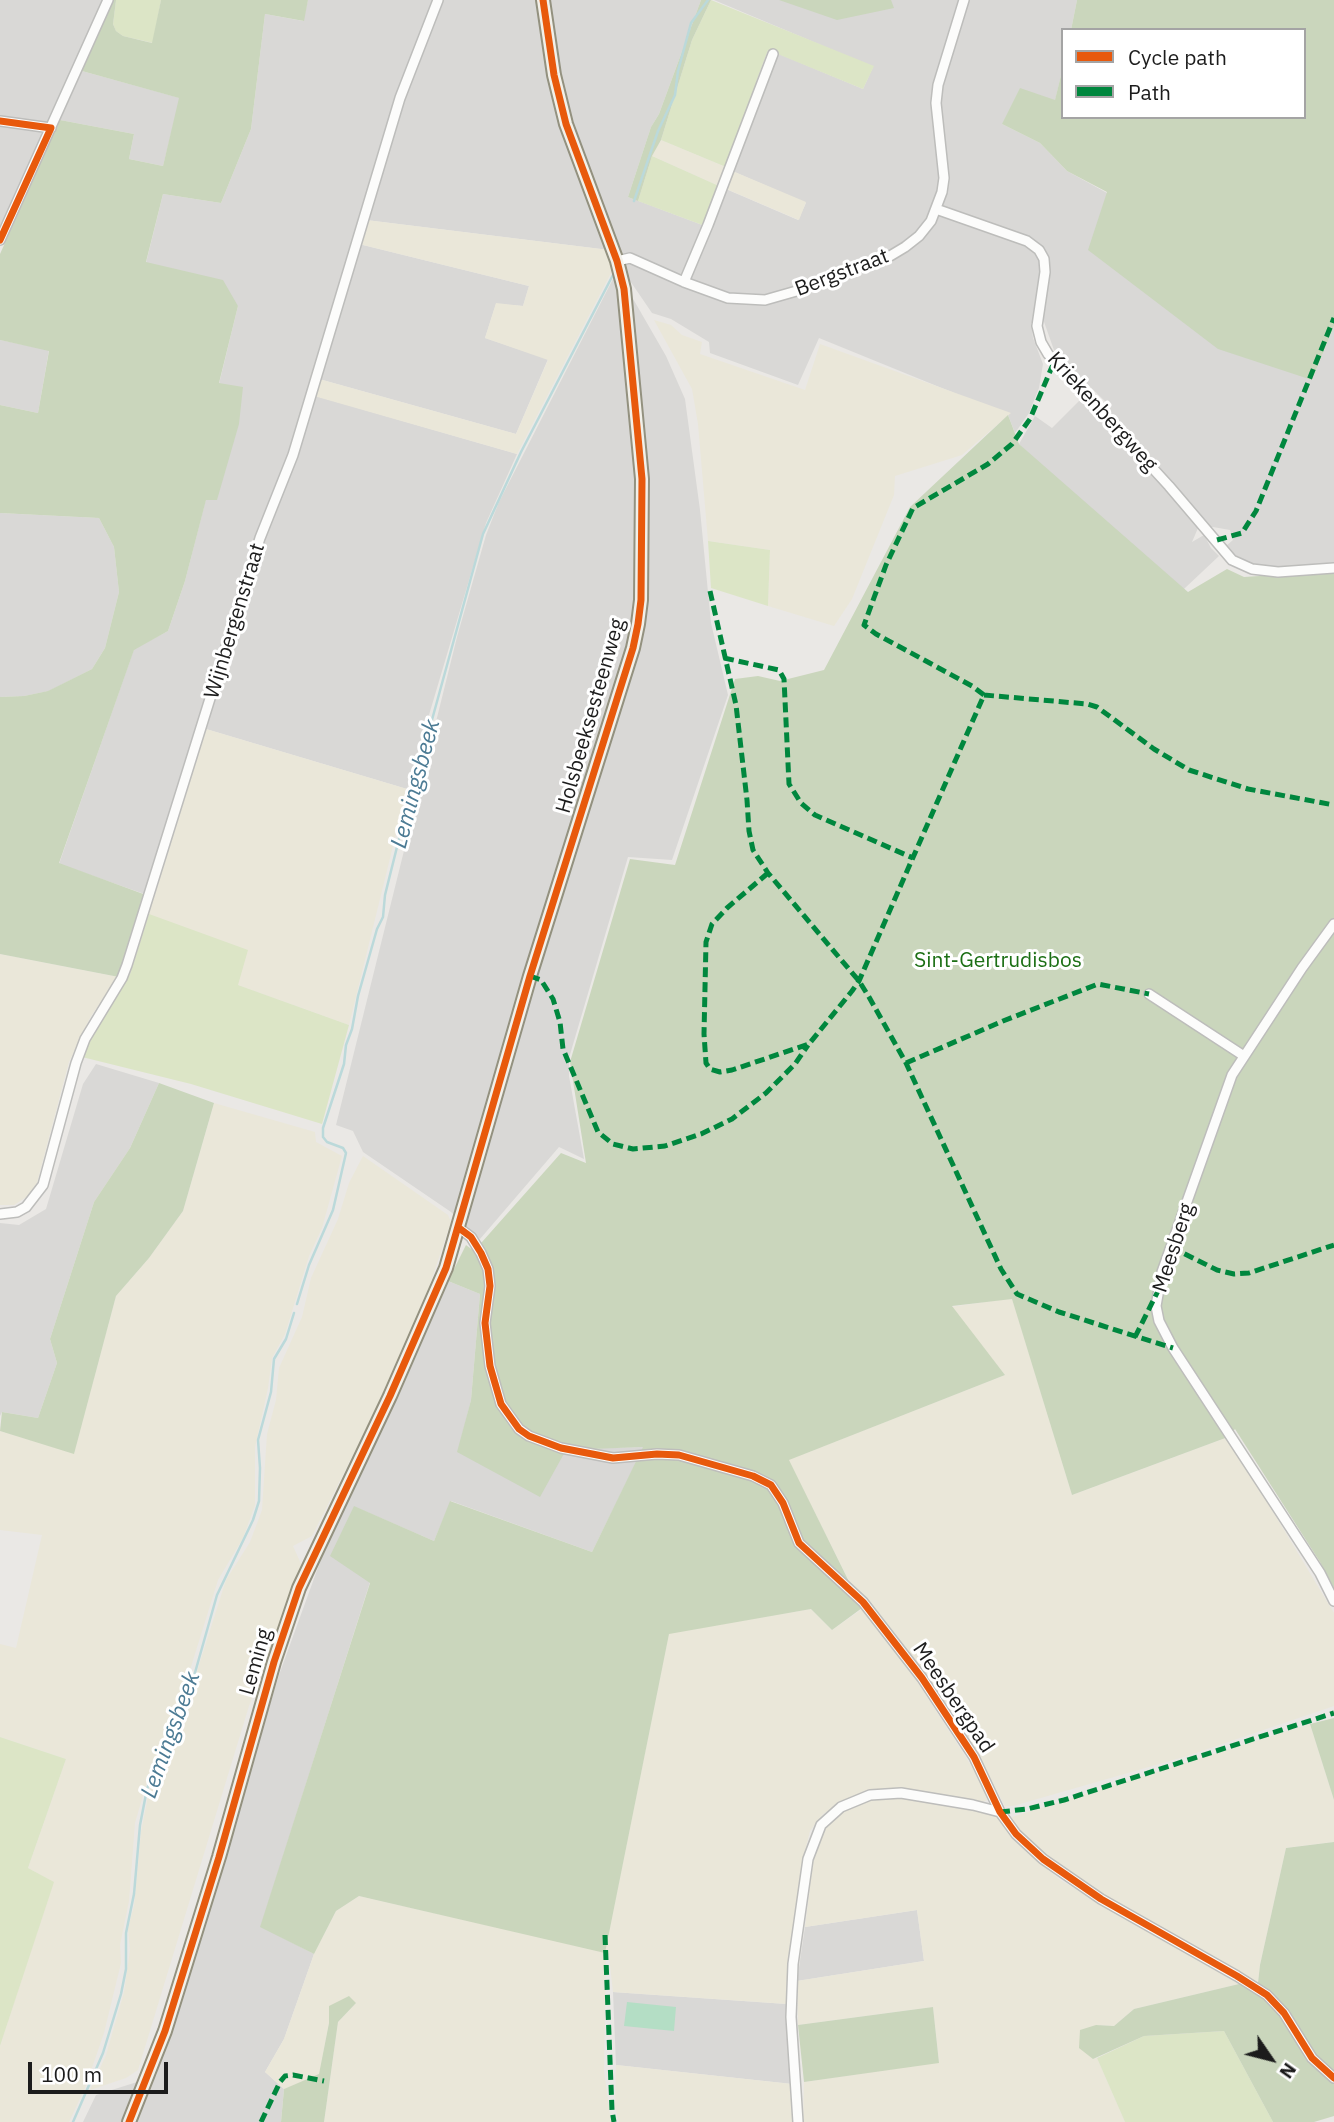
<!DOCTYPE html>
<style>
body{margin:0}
#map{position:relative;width:1334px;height:2122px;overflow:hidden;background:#eae8e5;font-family:"IBM Plex Sans",sans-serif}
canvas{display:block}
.legend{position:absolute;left:1061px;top:28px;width:245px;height:91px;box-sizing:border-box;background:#fff;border:2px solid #a4a4a4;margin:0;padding:9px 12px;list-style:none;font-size:21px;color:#1c1c1c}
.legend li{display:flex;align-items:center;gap:14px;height:35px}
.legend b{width:35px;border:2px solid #a4a4a4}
.north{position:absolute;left:1236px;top:2024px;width:70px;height:70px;-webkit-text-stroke:5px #fff;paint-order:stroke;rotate:125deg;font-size:19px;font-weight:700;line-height:28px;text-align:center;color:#1c1c1c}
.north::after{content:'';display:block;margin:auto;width:24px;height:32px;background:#1c1c1c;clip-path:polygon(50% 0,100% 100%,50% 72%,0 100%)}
.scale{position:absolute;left:28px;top:2062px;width:140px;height:32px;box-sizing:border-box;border:4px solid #1c1c1c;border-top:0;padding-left:9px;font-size:21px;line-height:24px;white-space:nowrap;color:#1c1c1c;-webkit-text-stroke:5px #fff;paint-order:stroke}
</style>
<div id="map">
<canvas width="1334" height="2122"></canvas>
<ul class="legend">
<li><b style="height:9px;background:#e8590c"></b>Cycle path</li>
<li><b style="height:9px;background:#00873e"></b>Path</li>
</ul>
<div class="north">N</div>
<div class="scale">100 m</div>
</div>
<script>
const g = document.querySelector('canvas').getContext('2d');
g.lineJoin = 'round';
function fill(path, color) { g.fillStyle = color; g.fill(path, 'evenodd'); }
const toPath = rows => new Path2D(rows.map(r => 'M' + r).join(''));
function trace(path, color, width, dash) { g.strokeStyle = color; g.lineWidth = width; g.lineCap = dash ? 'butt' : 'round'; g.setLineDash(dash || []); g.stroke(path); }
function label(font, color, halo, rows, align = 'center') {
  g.font = font + ' "IBM Plex Sans",sans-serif'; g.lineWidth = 6; g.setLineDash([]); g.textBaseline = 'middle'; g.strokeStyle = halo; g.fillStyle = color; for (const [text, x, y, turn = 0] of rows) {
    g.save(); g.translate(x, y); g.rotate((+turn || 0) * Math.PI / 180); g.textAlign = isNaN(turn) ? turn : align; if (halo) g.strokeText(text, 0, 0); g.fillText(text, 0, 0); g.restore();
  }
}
const residential = toPath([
 [0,0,103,0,96,21,48,123,0,117],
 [308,0,434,0,393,106,306,393,517,454,486,523,407,789,206,729,153,897,59,864,134,649,168,631,185,581,206,499,217,500,219,384,238,306,146,263,163,194,221,203,251,129,265,14,303,21],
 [442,0,701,0,659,114,651,127,628,197,705,226,719,186,798,220,806,203,730,170,777,53,863,89,873,67,714,0,1077,0,1071,30,1063,30,1063,67,1055,101,1002,124,1040,143,1067,171,1107,193,1312,380,1334,326,1334,563,1268,568,1250,563,1232,553,1226,546,1233,540,1230,530,1213,527,1198,528,1192,542,1204,535,1211,548,1219,556,1168,604,1019,444,1035,416,1052,428,1080,400,1099,421,1111,407,1055,353,1043,319,1031,323,1033,338,1043,364,1039,388,1029,413,1015,433,1008,415,819,338,798,385,710,353,709,342,671,319,652,313,609,250,366,220,402,101],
 [82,71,180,98,163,166,129,159,134,134,60,120],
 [0,125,39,130,44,138,0,232],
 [359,244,529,286,523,306,496,304,485,338,548,359,516,434,319,379],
 [615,275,632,297,666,356,685,399,700,510,711,623,728,695,672,860,628,857,569,1058,569,1076,584,1159,559,1147,480,1239,451,1212,363,1152,353,1131,336,1125,457,637,486,535,499,502],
 [0,340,49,350,38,413,0,405],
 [0,513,99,518,114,547,119,592,105,648,92,669,49,691,24,696,0,697],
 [96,1064,159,1083,130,1148,94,1202,50,1339,57,1363,38,1418,2,1412,0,1416,0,1223,19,1225,46,1209,83,1084],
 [448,1281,480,1294,471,1400,458,1452,644,1447,592,1552,451,1501,434,1541,355,1507,370,1582,261,1926,314,1954,284,2039,265,2072,284,2089,281,2122,83,2122,96,2095,156,2076,279,1675,324,1551],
 [917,1910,924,1961,797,1981,805,1927],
 [613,1992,787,2004,792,2084,616,2065]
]);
const farmland = toPath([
 [661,140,726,167,719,186,652,156],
 [730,170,806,202,799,220,724,188],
 [366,220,609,250,613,269,517,454,314,396,319,379,516,434,548,360,485,338,496,303,523,306,529,286,359,244],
 [654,320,671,325,682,335,702,342,700,354,805,390,820,344,1011,413,962,455,895,476,894,495,852,599,834,626,768,606,770,550,708,541,698,424,692,389],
 [206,729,407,789,349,1025,138,949],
 [0,954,119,977,91,1016,69,1062,37,1183,28,1196,14,1205,0,1205],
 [214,1103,315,1132,316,1142,342,1156,322,1228,309,1256,285,1334,272,1358,268,1388,255,1447,255,1505,243,1538,218,1580,185,1686,181,1711,148,1778,135,1823,129,1901,120,1945,121,1963,104,2033,85,2088,69,2122,0,2122,0,2046,53,1882,28,1868,66,1759,0,1737,0,1644,16,1648,42,1535,0,1530,0,1431,74,1453,116,1296,149,1258,183,1211],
 [363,1156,448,1215,451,1222,428,1290,398,1366,312,1536,293,1546,302,1566,249,1706,138,2070,126,2078,90,2090,106,2055,124,1992,130,1950,128,1928,134,1906,141,1832,148,1797,158,1767,184,1724,199,1665,226,1580,250,1542,262,1510,267,1434,276,1400,279,1368,302,1317,311,1278,338,1219,349,1183],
 [1012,1298,1072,1495,1228,1437,1334,1613,1334,1706,1187,1756,1013,1806,1005,1806,976,1752,851,1585,788,1460,1005,1375,951,1307],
 [811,1609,832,1630,862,1609,913,1675,988,1792,987,1800,979,1804,892,1789,852,1796,823,1814,810,1831,803,1860,805,1865,787,2004,613,1992,609,1956,606,1953,604,2071,611,2122,324,2122,338,2022,356,2003,329,2006,329,2023,319,2075,284,2089,265,2072,284,2039,314,1954,336,1911,359,1896,605,1952,669,1633],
 [1310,1724,1334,1800,1334,1842,1286,1848,1260,1965,1258,1983,1136,1916,1082,1882,1037,1850,1016,1826,1012,1817],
 [889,1797,934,1801,997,1816,1026,1851,1060,1880,1239,1984,1134,2009,1114,2026,1096,2025,1093,2059,1097,2058,1125,2122,803,2122,804,2082,939,2062,933,2007,798,2025,797,1981,924,1961,917,1910,805,1927,813,1861,822,1833,827,1825,847,1807,863,1801],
 [616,2065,792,2084,795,2122,619,2122,615,2107]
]);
const grass = toPath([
 [116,0,161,0,153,43,123,36,116,31,113,24],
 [711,0,874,66,863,89,768,50,756,82,759,84,726,167,661,140,692,40],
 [652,156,719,186,705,226,638,201],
 [708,541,770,550,768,606,711,588],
 [149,914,248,950,238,985,349,1025,322,1124,191,1084,82,1057,95,1031,130,974],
 [0,1737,66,1759,28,1868,54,1882,0,2046],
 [1224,2031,1273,2122,1125,2122,1097,2058,1144,2036]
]);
const forest = toPath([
 [112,0,116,0,113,24,116,31,123,36,152,43,161,0,308,0,304,21,265,14,251,129,221,203,163,194,146,262,223,280,238,306,219,383,243,387,239,424,217,500,206,500,185,581,168,631,134,650,59,863,146,895,119,977,0,954,0,697,24,696,48,691,92,669,105,648,119,592,114,547,99,518,0,513,0,405,38,413,49,351,0,340,0,254,60,120,134,134,129,159,163,166,179,98,82,71],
 [701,0,711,0,692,40,661,140,652,156,638,201,628,197,651,127,659,114],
 [779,0,891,0,894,8,837,20],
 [1077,0,1334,0,1334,326,1312,380,1218,349,1088,250,1107,192,1067,171,1040,143,1002,124,1020,88,1055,100,1063,67,1063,117,1304,117,1304,30,1071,30],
 [1008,415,1019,444,1188,592,1227,569,1244,577,1334,571,1334,1588,1320,1562,1235,1429,1228,1437,1072,1495,1012,1299,952,1306,1005,1375,789,1460,862,1608,832,1630,811,1609,669,1634,605,1953,359,1896,336,1911,314,1954,260,1927,370,1583,330,1556,354,1506,434,1541,450,1501,592,1552,643,1447,566,1450,540,1497,457,1452,471,1400,480,1294,448,1281,466,1245,474,1251,561,1153,586,1163,570,1062,630,859,675,865,735,679,758,676,780,681,824,670,910,507],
 [159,1083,214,1103,183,1211,149,1258,116,1296,74,1454,0,1431,2,1412,38,1418,57,1363,50,1339,94,1202,130,1148],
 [1334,1718,1334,1800,1310,1724],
 [1334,1842,1334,2116,1314,2122,1273,2122,1224,2031,1144,2036,1093,2059,1079,2048,1080,2030,1096,2025,1114,2026,1134,2009,1239,1984,1258,1983,1260,1965,1286,1848],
 [349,1996,356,2003,338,2022,324,2122,281,2122,284,2089,319,2074,329,2023,329,2006],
 [933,2007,939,2063,804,2082,798,2025]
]);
const pitch = toPath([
 [627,2002,676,2007,674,2031,624,2026]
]);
const stream = toPath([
 [634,201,658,131,675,95,678,71,691,23,708,0],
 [297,1304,309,1265,333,1210,346,1153,343,1148,327,1142,323,1137,323,1128,344,1064,346,1045,352,1029,358,996,377,929,383,917,385,895,403,823,425,755,427,738,483,534,521,452,614,273],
 [73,2122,103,2053,121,1994,126,1969,126,1933,134,1894,140,1825,147,1789,157,1764,183,1715,217,1595,253,1520,259,1501,260,1468,258,1440,271,1392,274,1359,286,1339,294,1313]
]);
const street = toPath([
 [0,121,51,128],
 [936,209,1027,241,1039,250,1044,259,1045,272,1037,326,1041,342,1048,354,1169,486,1232,560,1252,569,1278,572,1334,568],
 [0,240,108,0],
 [617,261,630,258,684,282,728,298,765,300,800,290,890,256,905,247,919,236,931,221,942,192,944,178,936,103,938,85,964,0],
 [684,282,708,225,773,54],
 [1334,924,1302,968,1232,1075,1162,1272,1156,1306,1159,1321,1173,1348,1320,1573,1334,1601],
 [1149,994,1244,1056],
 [0,1214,17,1212,26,1207,43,1185,76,1063,85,1039,122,978,127,965,260,538,293,455,400,98,438,0],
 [459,1228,471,1237,481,1253,488,1269,490,1286,485,1323,490,1366,501,1404,519,1429,529,1436,561,1448,613,1458,657,1454,679,1455,753,1476,771,1485,783,1503,799,1543,863,1602,922,1678,974,1757,1000,1812,1016,1834,1043,1859,1101,1899,1237,1976,1267,1995,1284,2013,1312,2058,1334,2078],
 [798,2122,791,2017,793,1964,808,1859,821,1825,841,1807,870,1795,901,1793,973,1805,1000,1812]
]);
const secondary = toPath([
 [129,2122,165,2031,219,1857,274,1662,299,1588,390,1396,446,1268,530,976,633,648,638,624,641,600,642,479,624,289,617,261,566,124,554,75,543,0]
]);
const quiet = toPath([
 [1217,540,1242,533,1256,511,1334,318],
 [710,591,736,705,747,800,749,831,753,850,768,873,859,981,869,997,906,1063,1001,1269,1017,1294,1059,1312,1173,1348],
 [724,658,779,670,784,679,789,784,801,803,815,815,913,858],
 [984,695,972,686,876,634,864,625,886,565,913,508,988,464,1012,444,1030,419,1054,362],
 [984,695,1087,704,1097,707,1154,749,1189,770,1248,789,1334,805],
 [768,873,727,908,712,924,706,942,704,1034,706,1063,710,1069,720,1072,732,1070,809,1044,852,991,859,981,984,695],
 [530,976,541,980,553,999,560,1022,563,1049,598,1132,613,1144,633,1149,665,1146,701,1134,732,1119,766,1093,795,1064,808,1045],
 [906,1063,1003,1021,1098,984,1149,994],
 [1171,1247,1217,1270,1234,1274,1249,1273,1334,1245],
 [1135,1337,1158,1291],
 [1000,1812,1027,1809,1064,1800,1334,1713],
 [605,1935,612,2110,614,2122],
 [261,2122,280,2082,285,2076,293,2075,324,2081]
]);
const cycleway = toPath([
 [0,121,51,128,0,240],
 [459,1228,471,1237,481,1253,488,1269,490,1286,485,1323,490,1366,501,1404,519,1429,529,1436,561,1448,613,1458,657,1454,679,1455,753,1476,771,1485,783,1503,799,1543,863,1602,922,1678,974,1757,1000,1812,1016,1834,1043,1859,1101,1899,1237,1976,1267,1995,1284,2013,1312,2058,1334,2078],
 [129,2122,165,2031,219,1857,274,1662,299,1588,390,1396,446,1268,530,976,633,648,638,624,641,600,642,479,624,289,617,261,566,124,554,75,543,0]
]);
const streetNames = [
 ["Bergstraat",842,273,-21],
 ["Kriekenbergweg",1102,412,48],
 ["Wijnbergenstraat",235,621,-73],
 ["Holsbeeksesteenweg",591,716,-74],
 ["Meesberg",1174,1248,-72],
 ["Leming",256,1662,-74],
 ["Meesbergpad",953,1698,56]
];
const parkNames = [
 ["Sint-Gertrudisbos",998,961]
];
const waterNames = [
 ["Lemingsbeek",416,784,-75],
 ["Lemingsbeek",171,1735,-70]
];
fill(residential, '#d9d8d6');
fill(farmland, '#eae7d9');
fill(grass, '#dce5c6');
fill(forest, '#cad6bc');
fill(pitch, '#b4dec5');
trace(stream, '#bbd9da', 2.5);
trace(street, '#bdbdbb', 12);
trace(secondary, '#93917f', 16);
trace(street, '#fcfcfb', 9);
trace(secondary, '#f2f0e9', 12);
trace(quiet, '#00873e', 5, [10, 5]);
trace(cycleway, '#e8590c', 7);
label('21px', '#1c1c1c', '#fff', streetNames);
label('21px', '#1c6f15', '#fff', parkNames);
label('italic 23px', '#4c7b94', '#fff', waterNames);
</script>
